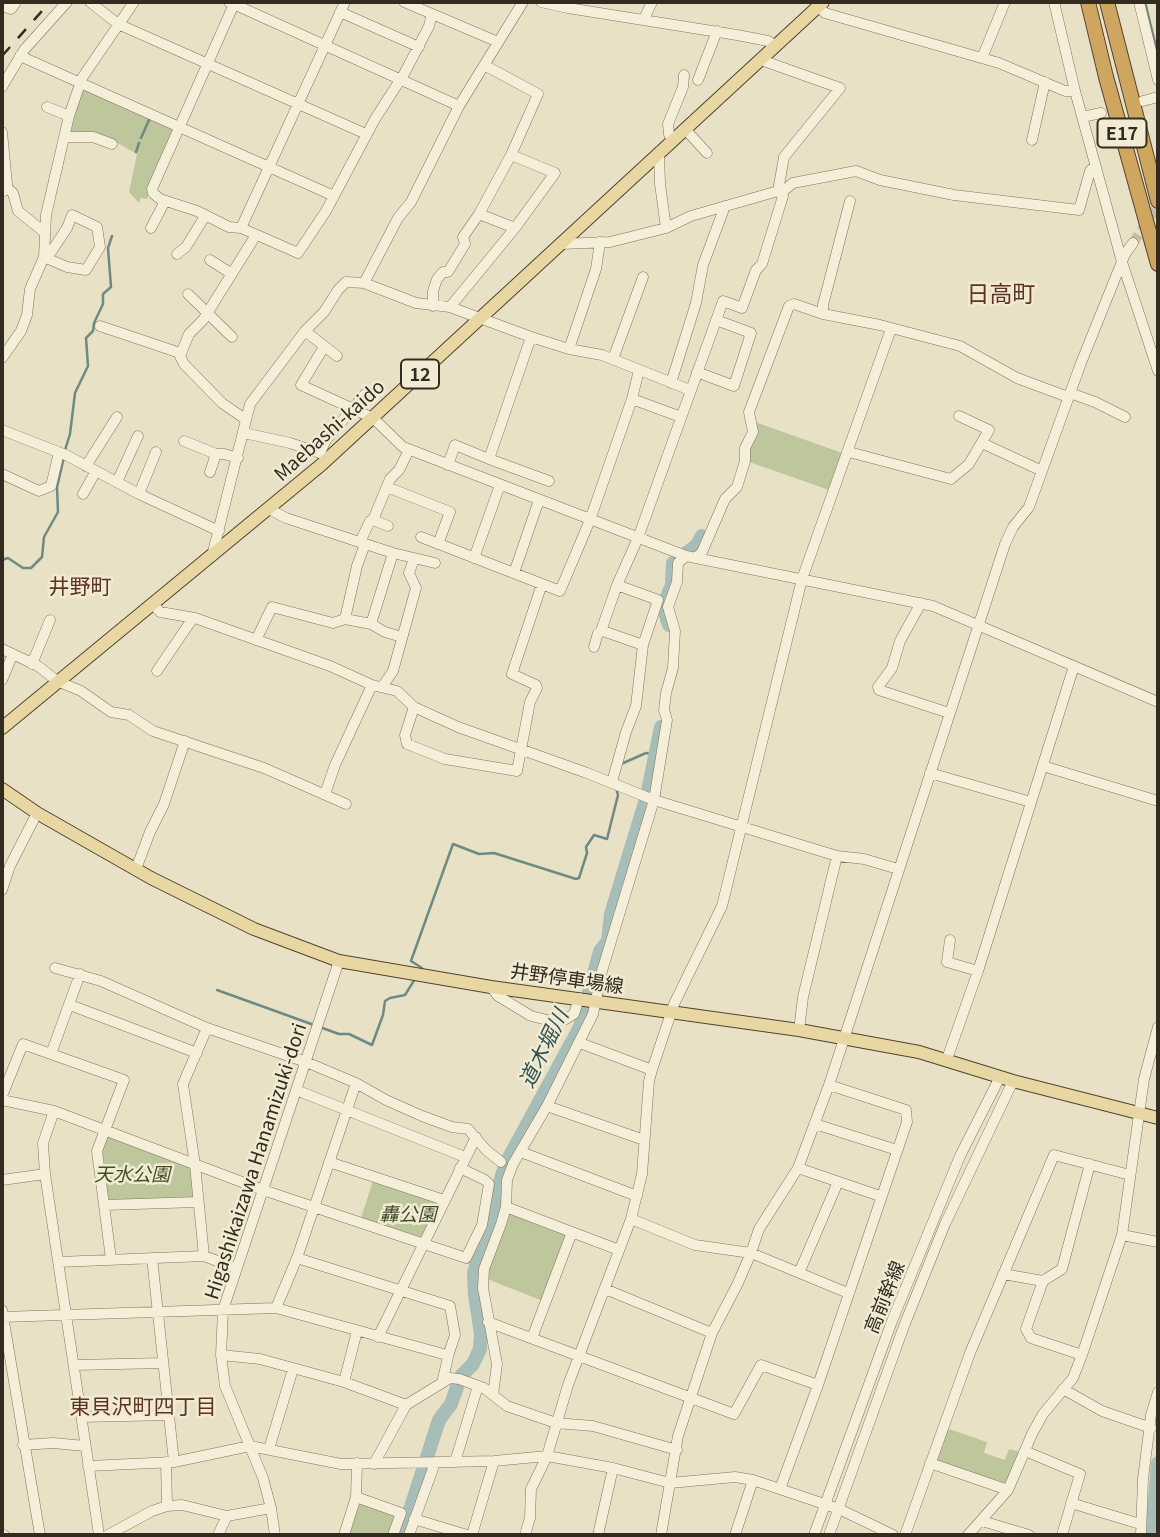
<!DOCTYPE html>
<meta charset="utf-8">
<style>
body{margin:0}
#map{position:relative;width:1160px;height:1537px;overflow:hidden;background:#e9e1c6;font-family:Georgia,serif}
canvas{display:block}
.frame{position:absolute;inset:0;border:4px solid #342b20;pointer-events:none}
</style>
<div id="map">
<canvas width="1160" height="1537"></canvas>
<div class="frame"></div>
</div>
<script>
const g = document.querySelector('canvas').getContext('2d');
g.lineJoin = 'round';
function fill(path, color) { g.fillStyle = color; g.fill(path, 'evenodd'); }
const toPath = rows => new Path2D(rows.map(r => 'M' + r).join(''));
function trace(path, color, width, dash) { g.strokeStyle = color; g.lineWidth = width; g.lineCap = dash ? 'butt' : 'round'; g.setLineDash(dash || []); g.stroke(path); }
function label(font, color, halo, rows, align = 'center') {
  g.font = font + ' Georgia,"Noto Sans JP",serif'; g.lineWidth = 5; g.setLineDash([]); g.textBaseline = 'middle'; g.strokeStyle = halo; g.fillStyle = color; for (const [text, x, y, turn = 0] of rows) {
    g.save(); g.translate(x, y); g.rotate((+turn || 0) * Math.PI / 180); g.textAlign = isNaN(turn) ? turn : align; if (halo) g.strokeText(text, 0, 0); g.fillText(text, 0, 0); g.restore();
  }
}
const green = toPath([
 [85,89,172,127,173,132,147,199,141,198,139,203,129,192,137,154,114,141,69,131,82,91],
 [755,422,845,454,832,491,749,462,748,449,758,431],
 [108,1136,190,1167,194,1197,192,1199,110,1202,106,1199,100,1155,106,1137],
 [373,1181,437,1201,439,1205,422,1239,360,1221],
 [511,1212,566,1233,567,1237,543,1301,487,1279,486,1270,508,1213],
 [946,1428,987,1442,984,1453,1005,1460,1009,1449,1021,1452,1007,1485,938,1462,936,1459],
 [360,1504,394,1515,396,1519,390,1535,348,1535,358,1505]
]);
const stream = toPath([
 [1145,2,1158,55],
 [141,138,149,120],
 [136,152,139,143],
 [65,450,70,434,75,393,88,366,86,338,93,331,94,323,103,304,103,294,111,287,108,248,112,236],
 [2,560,8,558,23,568,31,568,42,557,44,537,58,512,57,487,64,457],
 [621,764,646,753,656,755],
 [421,970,422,968,411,961,453,844,479,854,494,853,576,879,579,878,587,853,586,847,594,835,607,839,618,795,616,788],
 [217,990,339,1034,349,1034,372,1045,383,1015,385,1001,390,998,405,995,415,979]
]);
const river = toPath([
 [669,625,663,606,672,585,673,563,697,545,702,536],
 [402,1535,439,1420,451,1404,461,1376,473,1364,480,1349,481,1334,475,1295,474,1273,480,1252,493,1225,499,1185,506,1163,580,1027,600,951,608,941,611,914,647,796,661,727],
 [1152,1535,1158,1463]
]);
const minorTunnel = toPath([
 [1133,243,1158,205]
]);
const minor = toPath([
 [90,2,118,24,366,134],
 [229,2,459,106],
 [404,2,498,42],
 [541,2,568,8,737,35,768,41,776,46],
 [1054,2,1075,91,1122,262,1158,371],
 [1139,2,1158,80],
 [234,4,152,189,153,193,160,199,197,211,229,227,241,228,298,253,326,211,375,119,404,74,429,26,432,14],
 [2,6,11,9,16,2],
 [818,6,825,13,999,63,1065,91,1075,91],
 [340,12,419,47],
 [644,19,652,2],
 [20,56,334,196],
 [982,58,1005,2],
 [698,80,717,31],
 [2,87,24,50,67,2],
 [1143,101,1158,97],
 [47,107,69,116],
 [1082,117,1101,113],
 [686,130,707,153],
 [2,132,7,184,7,188,2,192],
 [64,137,93,137,112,144],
 [1032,140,1045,82],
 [673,141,669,134,668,124,683,87,684,75],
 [659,154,660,184,666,228],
 [7,188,13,193,18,211,44,232],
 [781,193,793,183,856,171,880,180,954,195,1079,210,1090,171,1095,166],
 [479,214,515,228],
 [151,228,165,201],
 [241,228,345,2],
 [561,244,610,242,666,228,691,216,778,191],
 [177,254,186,247,205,216],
 [44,257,67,267,86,270,100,247,97,227,72,215,67,228,47,258],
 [210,260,232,274],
 [364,283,398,218,411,202,459,106,523,2],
 [188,294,232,337],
 [433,306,433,291,437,279,443,272,448,272,465,244,463,237,479,214,511,155,538,94,484,65],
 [450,307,515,228,555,173,511,155],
 [823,314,823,305,850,201],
 [100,326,180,353],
 [305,331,337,356],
 [531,337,489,459,549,481],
 [324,347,301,385,373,418,403,447,686,556],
 [569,349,596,269,600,242],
 [2,358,21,331,27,315,30,289,44,257,46,215,69,116,82,78,134,2],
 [613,359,643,277],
 [697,372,734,386,751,333,716,320],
 [671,383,696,303,703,265,725,206],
 [1070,393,1095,402,1125,417],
 [632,399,681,417],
 [245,419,222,403,184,364,180,356,189,334,203,320,256,235],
 [2,430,66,455,139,494,219,531],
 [244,433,290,443,320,453,326,440,365,394],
 [184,441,216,454,224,454,238,458],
 [982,443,1042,471],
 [849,452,951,479,969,464,989,430,959,416],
 [448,465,455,445,489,459],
 [86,466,117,417],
 [210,472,216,454],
 [2,474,39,491,51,486,59,452],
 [117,482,138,436],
 [387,487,450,512,438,544],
 [83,494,96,471],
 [139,494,156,452],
 [269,509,286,518,393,553,435,563],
 [388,526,373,520,390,479,399,470,409,450],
 [421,537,560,591,590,520,632,399,639,370],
 [360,542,370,521,373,520],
 [212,556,250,404,305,331,324,312,338,290,346,282,364,283,416,303,450,307,531,337,569,349,602,355,690,390],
 [474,558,500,485],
 [696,558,702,552,725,499,737,487,745,461,745,448,753,432,749,412,789,306,794,304,823,314,880,325,960,346,1017,378,1068,397],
 [514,573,539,500],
 [921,603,900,641,892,668,878,687,879,690,949,713],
 [153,604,160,612,195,618,330,666,372,685,397,691,414,707,458,727,587,773,654,800,837,856,864,859,898,869],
 [345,619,357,566,365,544],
 [371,624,393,553],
 [601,631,617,585,638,538,723,301,742,308,756,270,762,264,783,196,778,191,784,157,840,88,761,60],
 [256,640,272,607,333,623,345,619,371,624,385,632,402,637],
 [594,647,598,633,603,631,643,645],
 [2,649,38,666,57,681,81,691,111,712,129,715,153,731,264,768,346,804],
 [32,664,50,620],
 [157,671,193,618],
 [2,680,13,654],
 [382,687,393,671,416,588,409,573,414,559],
 [414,707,405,735,407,744,445,759,517,771,530,702,537,688,536,685,512,674,542,584],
 [1043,766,1158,801],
 [930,773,1031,802],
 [612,782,626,732,636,706,643,645,658,600,617,585],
 [325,794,335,765,372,685],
 [136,869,150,832,164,804,185,741],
 [2,890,10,866,37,813],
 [950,940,947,962,978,971],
 [55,968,101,981,207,1028,306,1062,356,1083,386,1100,422,1116,452,1127,468,1129,486,1150,501,1162],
 [491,987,498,996,531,1016,547,1020,564,1020,574,1014,579,998],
 [70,1005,197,1053],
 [799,1030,803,997,837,856],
 [580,1043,652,1070],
 [51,1054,80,974],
 [947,1059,978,971,1074,666],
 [296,1090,465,1157],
 [2,1096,23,1044,124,1080,97,1151,111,1259],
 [2,1100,54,1111,263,1190,466,1258,482,1225,489,1184,485,1180,460,1168],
 [547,1106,644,1140],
 [54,1111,43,1143,45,1174,99,1535],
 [815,1124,897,1150],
 [521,1152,637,1196],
 [329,1162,444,1200],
 [798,1168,880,1196],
 [2,1180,45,1174],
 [105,1205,198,1202],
 [506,1207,619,1250],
 [631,1219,695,1245,751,1253,848,1293],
 [1122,1235,1158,1242],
 [204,1256,195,1165,183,1084,207,1028],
 [152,1258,174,1462],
 [59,1262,204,1256,236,1268],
 [799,1273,838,1182],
 [1003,1274,1043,1281],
 [605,1289,712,1333],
 [276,1308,297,1258,356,1083],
 [2,1310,40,1535],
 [2,1317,276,1308,447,1355,449,1353,455,1335,450,1306,297,1258],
 [488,1322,734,1414,761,1365,818,1385],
 [378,1337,476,1137],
 [532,1338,572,1232],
 [221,1355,260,1359,344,1382,406,1405],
 [1082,1355,1031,1338,1026,1329,1043,1281,1062,1269,1090,1164],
 [75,1365,163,1363],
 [344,1382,357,1331],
 [442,1383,449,1353],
 [1063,1389,1102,1411,1151,1428],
 [493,1395,497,1364,483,1288,484,1269,501,1224,506,1207,507,1180,513,1164,547,1106,593,1014,602,971,654,800,667,720,664,710,666,693,673,668,675,631,668,607,677,582,678,563,686,556,933,606,1158,702],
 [82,1417,169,1415],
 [23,1445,53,1443,85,1446],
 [269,1449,293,1369],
 [1025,1451,1080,1474,1062,1535],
 [166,1462,167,1506],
 [455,1462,478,1386],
 [930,1463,1008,1490],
 [374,1464,406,1405,450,1378,459,1379,484,1388,507,1406,556,1423,593,1426,677,1450],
 [88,1466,174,1462,250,1446,341,1464,494,1461,547,1456,613,1468,670,1483,735,1477,753,1480,839,1509,893,1535],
 [780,1489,818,1385,907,1122,906,1110,829,1085],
 [356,1497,401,1513,393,1535],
 [1071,1503,1140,1524],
 [414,1519,467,1535],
 [982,1521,1029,1535],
 [2,1535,4,1535],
 [108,1535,152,1511,167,1506,182,1505,227,1516,271,1508],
 [218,1535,227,1516],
 [275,1535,271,1508,263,1478,225,1386,221,1355,223,1310,339,961],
 [344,1535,356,1497,357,1463],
 [409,1535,435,1463],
 [472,1535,494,1461],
 [525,1535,530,1518,531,1489,547,1456,568,1385,631,1219,642,1174,649,1081,652,1070,674,1004,722,906,802,579,891,329],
 [598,1535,613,1468],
 [661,1535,678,1436,712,1333,737,1285,751,1253,759,1229,798,1168,829,1085,1005,544,1013,527,1029,507,1081,363,1125,254,1133,243],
 [735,1535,753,1480],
 [814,1535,892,1321,960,1156,1000,1077],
 [829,1535,904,1326,945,1224,1013,1081],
 [905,1535,970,1353,1054,1155,1130,1175],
 [968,1535,1008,1490,1032,1434,1043,1414,1073,1378,1082,1355,1122,1235,1144,1079,1158,1027],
 [1141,1535,1143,1479,1151,1415,1158,1392]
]);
const major = toPath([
 [2,728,321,465,823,2],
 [2,789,37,813,151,878,254,929,339,961,491,987,799,1030,919,1052,1013,1081,1158,1118]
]);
const highway = toPath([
 [1088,2,1106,77,1158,264],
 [1107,2,1158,201]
]);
const rail = toPath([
 [2,56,50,2]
]);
const shields = [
 [1122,133,49],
 [420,374,38]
];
const shieldNames = [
 ["E17",1122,133],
 ["12",420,374]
];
const streetNames = [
 ["Maebashi-kaido",329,430,-42],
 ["井野停車場線",567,978,8],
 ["Higashikaizawa Hanamizuki-dori",255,1161,-72],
 ["高前幹線",884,1297,-68]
];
const parkNames = [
 ["天水公園",132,1174],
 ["轟公園",408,1214]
];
const neighbourhoodNames = [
 ["井野町",80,586],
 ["東貝沢町四丁目",143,1406]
];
const waterNames = [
 ["道木堀川",543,1048,-64]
];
const quarterNames = [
 ["日高町",1001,293]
];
fill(green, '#bec69b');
trace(stream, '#6e8a85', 2.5);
trace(river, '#a7bdb8', 14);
trace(minorTunnel, '#c5bda5', 10, [10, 5]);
trace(minor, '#82735d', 11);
trace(major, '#504231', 14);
trace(highway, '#504231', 16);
trace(minor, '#f5eed8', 10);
trace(major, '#e8d7a2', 12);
trace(highway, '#cfa660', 14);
trace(rail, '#342b20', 2.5, [12, 12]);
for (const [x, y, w] of shields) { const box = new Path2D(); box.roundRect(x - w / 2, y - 14.5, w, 29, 5); g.fillStyle = '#f1ebd4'; g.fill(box); trace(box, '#342b20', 2); }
label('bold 18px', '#342b20', null, shieldNames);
label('19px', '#342b20', '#f1ebd4', streetNames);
label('italic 19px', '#424e29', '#f1ebd4', parkNames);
label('21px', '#5c3324', '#f1ebd4', neighbourhoodNames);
label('italic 21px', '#315252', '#f1ebd4', waterNames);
label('23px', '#5c3324', '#f1ebd4', quarterNames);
</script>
